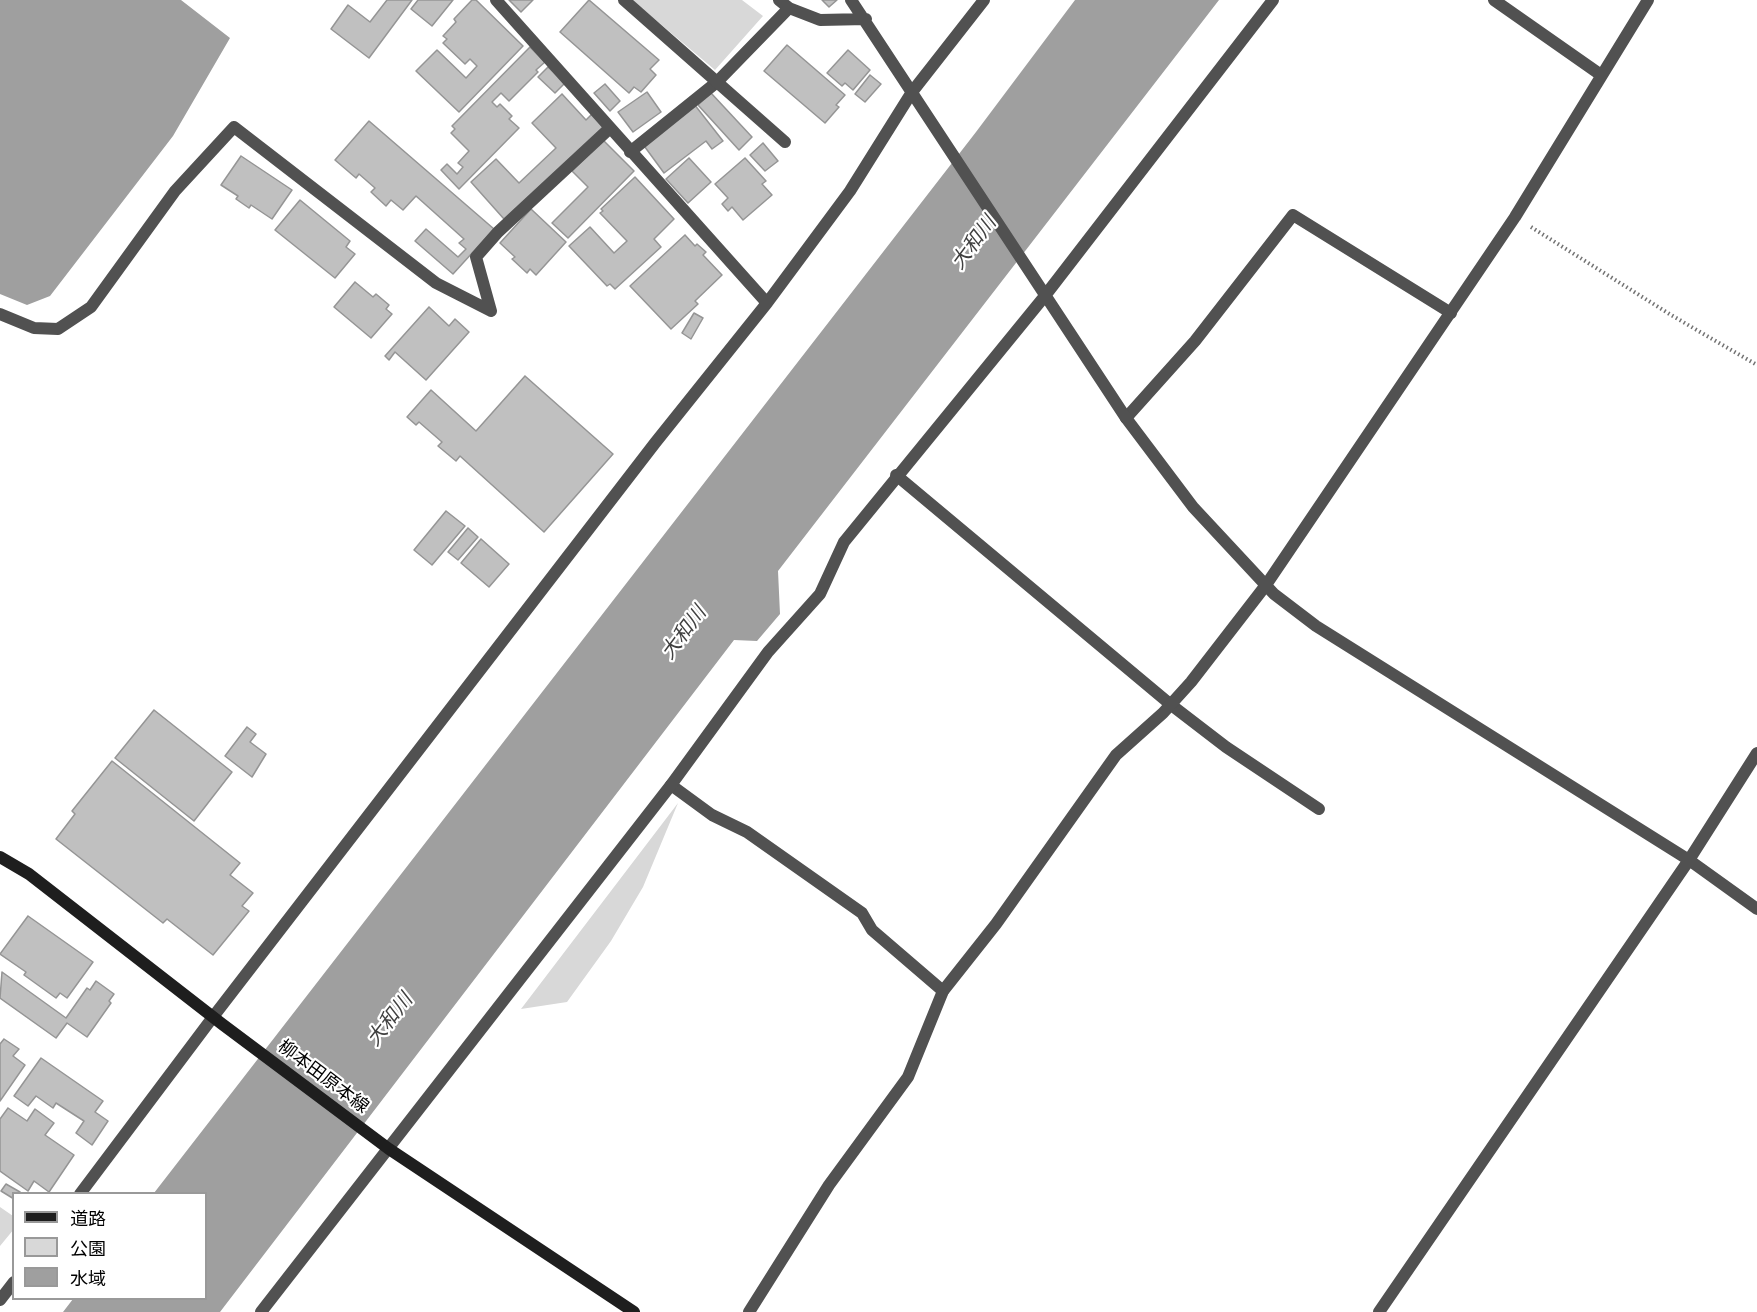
<!DOCTYPE html>
<meta charset="utf-8">
<style>
body{margin:0}
#map{position:relative;width:1757px;height:1312px;overflow:hidden;background:#fff;font-family:Karla,"Noto Sans JP",sans-serif}
canvas{display:block}
.legend{position:absolute;left:12px;top:1192px;width:195px;height:108px;box-sizing:border-box;background:#fff;border:2px solid #999;margin:0;padding:8px 10px;list-style:none;font-size:18px;color:#000}
.legend li{display:flex;align-items:center;gap:12px;height:30px}
.legend b{width:30px;border:2px solid #999}
</style>
<div id="map">
<canvas width="1757" height="1312"></canvas>
<ul class="legend">
<li><b style="height:8px;background:#1e1e1e"></b>道路</li>
<li><b style="height:16px;background:#d8d8d8"></b>公園</li>
<li><b style="height:16px;background:#9f9f9f"></b>水域</li>
</ul>
</div>
<script>
const g = document.querySelector('canvas').getContext('2d');
g.lineJoin = 'round';
function fill(path, color) { g.fillStyle = color; g.fill(path, 'evenodd'); }
const toPath = rows => new Path2D(rows.map(r => 'M' + r).join(''));
function trace(path, color, width, dash) { g.strokeStyle = color; g.lineWidth = width; g.lineCap = dash ? 'butt' : 'round'; g.setLineDash(dash || []); g.stroke(path); }
function label(font, color, halo, rows, align = 'center') {
  g.font = font + ' Karla,"Noto Sans JP",sans-serif'; g.lineWidth = 4.5; g.setLineDash([]); g.textBaseline = 'middle'; g.strokeStyle = halo; g.fillStyle = color; for (const [text, x, y, turn = 0] of rows) {
    g.save(); g.translate(x, y); g.rotate((+turn || 0) * Math.PI / 180); g.textAlign = isNaN(turn) ? turn : align; if (halo) g.strokeText(text, 0, 0); g.fillText(text, 0, 0); g.restore();
  }
}
const green = toPath([
 [632,0,742,0,763,16,715,70],
 [678,803,643,887,611,941,567,1002,521,1009],
 [0,1207,13,1216,14,1229,0,1246]
]);
const water = toPath([
 [0,0,181,0,230,38,173,136,50,296,27,305,0,294],
 [1075,0,1219,0,778,571,780,614,757,641,734,640,220,1312,63,1312,73,1299,206,1298,206,1194,154,1193,976,132]
]);
const building = toPath([
 [387,0,412,0,369,58,331,29,348,5,370,22,387,0],
 [418,0,453,0,432,26,411,9,418,0],
 [472,0,476,0,523,46,459,112,416,71,437,50,466,78,477,66,470,59,465,64,443,43,447,39,443,36,456,22,454,19,472,0],
 [509,0,533,0,521,12,509,0],
 [589,0,659,60,650,69,656,75,641,92,634,87,629,93,560,32,589,0],
 [822,0,837,0,829,7,822,0],
 [787,45,845,95,836,105,839,107,825,123,764,71,787,45],
 [530,47,545,62,536,70,538,72,509,101,501,93,492,102,497,107,500,104,512,116,509,119,519,128,459,189,441,170,447,164,457,174,463,167,458,163,469,151,451,133,455,129,452,126,530,47],
 [848,50,870,70,853,90,845,83,842,86,827,73,848,50],
 [548,67,565,83,555,93,538,77,548,67],
 [870,75,881,84,865,102,855,94,870,75],
 [605,84,620,101,610,111,594,93,605,84],
 [647,92,661,112,633,132,618,112,647,92],
 [711,93,752,137,739,150,698,105,711,93],
 [562,94,586,120,592,114,603,127,504,219,471,182,496,159,519,183,556,148,532,123,562,94],
 [694,104,723,141,712,149,706,141,664,173,642,143,694,104],
 [369,121,494,229,453,274,415,241,426,229,458,257,466,249,459,243,464,239,416,196,403,210,391,200,386,206,371,192,375,188,359,174,356,178,335,160,369,121],
 [603,140,634,171,568,238,552,223,588,187,572,171,603,140],
 [763,143,778,161,765,171,750,155,763,143],
 [241,156,292,190,272,219,251,205,249,208,236,199,238,196,221,185,241,156],
 [689,158,711,182,688,203,666,179,689,158],
 [745,158,766,181,762,184,772,195,743,220,732,207,728,211,722,204,728,198,715,184,745,158],
 [635,177,674,219,654,239,661,247,615,289,610,284,607,286,569,246,590,227,614,253,627,241,600,213,603,211,601,209,635,177],
 [300,200,350,241,346,247,355,254,335,278,275,230,300,200],
 [531,209,566,242,536,275,530,269,527,273,512,259,515,257,500,243,531,209],
 [685,235,695,246,697,244,706,252,703,255,722,275,695,301,698,304,671,329,630,286,685,235],
 [355,282,373,297,376,294,389,305,386,309,392,314,371,338,334,307,355,282],
 [429,307,449,326,455,319,469,332,426,380,395,352,389,360,385,356,429,307],
 [694,313,703,318,691,339,682,333,694,313],
 [525,376,613,454,544,532,460,456,456,461,438,446,442,442,419,422,416,425,407,417,431,390,476,431,525,376],
 [446,511,465,526,432,565,414,550,446,511],
 [468,528,478,537,458,560,448,552,468,528],
 [481,539,509,564,489,587,461,563,481,539],
 [154,710,232,772,194,821,115,758,154,710],
 [247,727,256,734,250,742,266,754,252,777,225,756,247,727],
 [112,761,240,863,230,875,253,893,242,906,249,911,213,955,167,919,163,923,56,839,75,814,72,811,112,761],
 [28,916,93,962,67,998,60,993,56,998,24,975,26,972,0,954,28,916],
 [2,972,66,1018,87,988,90,990,96,981,114,994,109,1001,111,1003,87,1037,67,1023,56,1038,0,998,2,972],
 [4,1039,19,1049,13,1056,25,1065,0,1101,0,1044,4,1039],
 [41,1058,103,1101,95,1112,108,1121,92,1145,76,1133,84,1121,56,1103,53,1108,36,1096,28,1106,14,1096,41,1058],
 [8,1108,27,1121,35,1109,54,1123,45,1135,74,1155,49,1192,34,1181,28,1191,0,1171,0,1119,8,1108],
 [6,1184,20,1192,14,1194,14,1199,1,1191,6,1184]
]);
const path = toPath([
 [1531,227,1671,315,1757,365]
]);
const lane = toPath([
 [630,152,717,82],
 [1126,418,1195,341,1293,215,1451,313],
 [896,475,1170,704,1226,747,1319,809],
 [671,785,712,815,747,832,862,913,872,930,943,991]
]);
const street = toPath([
 [496,0,767,303],
 [624,0,785,142],
 [779,0,789,8,820,20,866,19],
 [851,0,1126,418,1193,507,1274,594,1316,626,1689,860,1757,909],
 [1494,0,1601,75],
 [717,82,789,8],
 [491,311,476,257,498,232,609,129],
 [0,314,34,328,58,329,91,307,175,191,234,127,436,283,491,311],
 [80,1194,213,1017,655,443,767,303,850,191,912,92,984,0],
 [0,1300,14,1282],
 [261,1312,671,785,768,652,820,594,844,542,1044,297,1273,0],
 [749,1312,829,1185,908,1077,943,991,996,924,1116,755,1163,713,1191,682,1266,585,1515,217,1648,0],
 [1379,1312,1689,860,1757,753]
]);
const secondary = toPath([
 [0,857,29,874,222,1024,389,1149,634,1312]
]);
const streetNames = [
 ["柳本田原本線",323,1077,37]
];
const waterNames = [
 ["大和川",974,243,-53],
 ["大和川",684,633,-53],
 ["大和川",390,1020,-52]
];
fill(green, '#d8d8d8');
fill(water, '#9f9f9f');
fill(building, '#c0c0c0');
trace(building, '#959595', 1.5);
trace(path, '#737373', 4, [1.5, 3]);
trace(lane, '#515151', 12);
trace(street, '#515151', 12);
trace(secondary, '#1e1e1e', 12);
label('18px', '#000', '#fff', streetNames);
label('italic 20px', '#404040', '#fff', waterNames);
</script>
